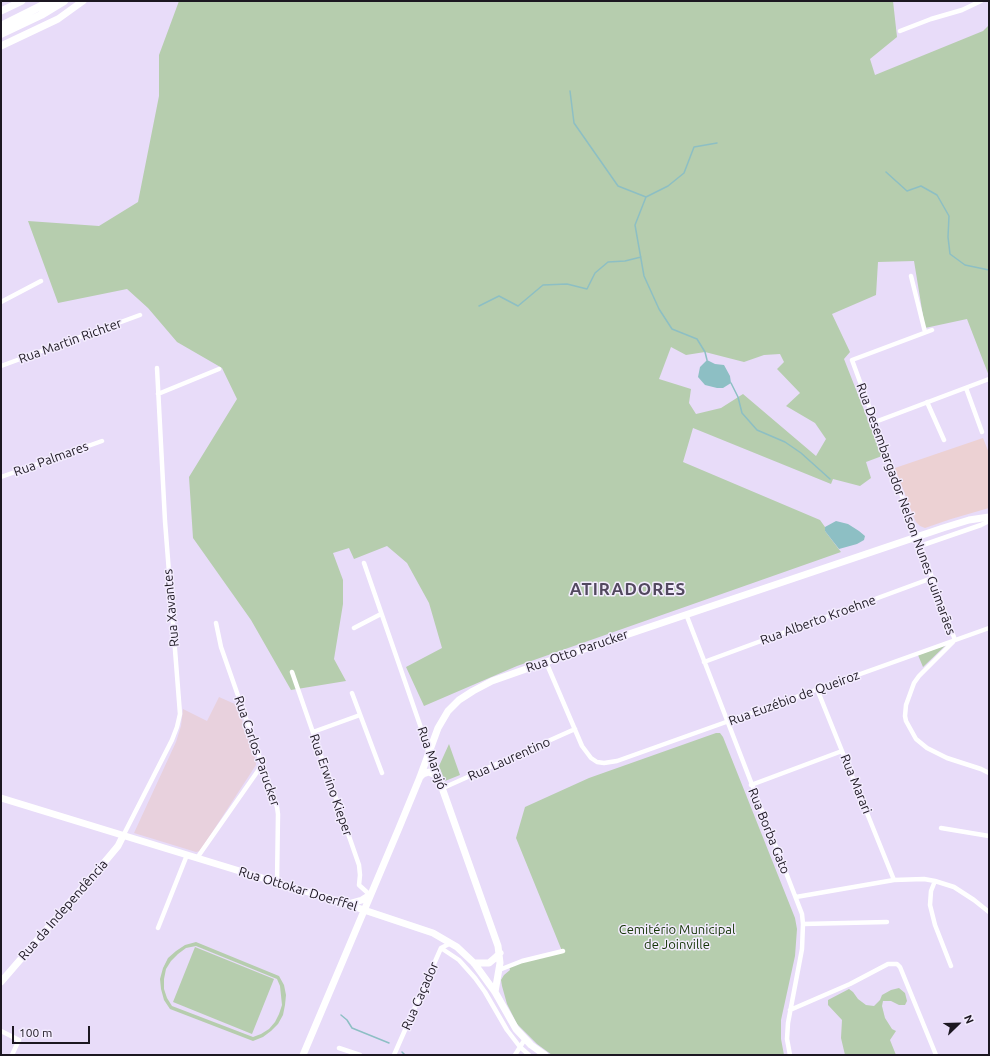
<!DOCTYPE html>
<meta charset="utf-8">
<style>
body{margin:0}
#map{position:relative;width:990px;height:1056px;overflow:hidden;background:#e8dcf9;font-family:Ubuntu,sans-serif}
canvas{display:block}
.frame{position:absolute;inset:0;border:2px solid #1c1721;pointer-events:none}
.north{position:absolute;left:938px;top:1004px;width:40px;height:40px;-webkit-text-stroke:3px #f3ecfe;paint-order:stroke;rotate:67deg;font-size:11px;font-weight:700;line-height:16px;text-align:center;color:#1c1721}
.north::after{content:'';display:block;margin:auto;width:14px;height:18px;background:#1c1721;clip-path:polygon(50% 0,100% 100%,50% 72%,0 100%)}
.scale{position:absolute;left:12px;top:1026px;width:78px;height:18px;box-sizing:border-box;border:2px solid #1c1721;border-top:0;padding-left:5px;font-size:12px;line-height:14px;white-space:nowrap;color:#1c1721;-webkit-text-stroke:3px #f3ecfe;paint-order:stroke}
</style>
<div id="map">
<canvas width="990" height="1056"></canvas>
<div class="frame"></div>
<div class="north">N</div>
<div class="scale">100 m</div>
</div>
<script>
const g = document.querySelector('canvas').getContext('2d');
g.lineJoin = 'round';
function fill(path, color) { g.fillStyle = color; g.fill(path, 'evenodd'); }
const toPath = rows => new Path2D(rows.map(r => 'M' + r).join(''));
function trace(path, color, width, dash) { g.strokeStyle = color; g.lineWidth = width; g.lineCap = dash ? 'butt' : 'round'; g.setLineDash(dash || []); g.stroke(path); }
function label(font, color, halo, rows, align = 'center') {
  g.font = font + ' Ubuntu,sans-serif'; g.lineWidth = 3; g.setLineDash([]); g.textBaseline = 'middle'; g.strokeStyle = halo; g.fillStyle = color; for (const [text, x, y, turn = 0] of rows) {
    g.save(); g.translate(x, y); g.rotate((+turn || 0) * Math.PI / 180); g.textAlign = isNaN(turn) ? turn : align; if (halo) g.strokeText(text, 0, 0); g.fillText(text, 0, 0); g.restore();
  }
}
const commercial = toPath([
 [219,697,237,705,256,761,256,765,200,851,196,852,134,833,176,742,181,726,183,709,207,721]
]);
const medical = toPath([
 [983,438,989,453,989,508,951,519,925,528,920,526,916,522,913,515,895,468]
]);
const green = toPath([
 [179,1,893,1,897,37,870,59,875,75,983,31,989,25,989,376,967,319,925,328,914,261,878,262,876,295,832,314,850,352,844,359,882,456,866,462,871,478,860,486,833,479,831,484,693,428,683,462,820,520,825,527,825,531,841,552,517,666,424,706,406,667,442,648,429,603,407,563,387,546,354,559,349,548,333,553,343,580,343,604,334,659,346,681,291,690,251,620,193,538,189,477,237,399,222,368,177,342,148,308,127,289,58,303,28,221,99,226,138,202,159,96,159,55],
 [671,347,686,355,705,352,744,362,764,355,780,354,784,362,777,369,800,393,786,406,815,423,826,439,816,456,743,394,721,408,696,414,689,403,691,389,659,379],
 [946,645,923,667,918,655],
 [716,733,720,733,723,737,795,918,797,929,795,956,781,1020,781,1039,784,1055,552,1055,537,1044,517,1024,507,1004,502,986,501,980,504,975,510,970,509,966,562,951,516,838,525,807,589,778],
 [449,744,460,775,445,781,439,766],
 [196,942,279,976,284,985,286,995,285,1005,283,1015,278,1024,271,1031,263,1037,253,1041,170,1009,164,1000,161,989,160,979,163,968,168,958,176,951,185,945],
 [196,946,277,979,280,986,282,1005,279,1014,275,1022,269,1029,261,1034,253,1037,172,1006,167,998,164,989,164,979,166,969,171,961,178,954,186,948],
 [195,947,274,979,252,1034,173,1002],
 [899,988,905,993,907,1001,905,1005,899,1005,891,1001,883,1001,882,1006,885,1018,892,1029,896,1031,890,1040,896,1055,845,1055,841,1038,842,1020,828,1005,828,1000,849,989,853,992,858,999,866,1005,874,1006,880,1000,882,995,891,990]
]);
const water = toPath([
 [707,360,715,364,724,365,730,376,731,383,723,388,717,388,705,385,698,377,700,367],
 [836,521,848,524,859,531,865,536,864,540,857,544,839,549,825,531,825,527]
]);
const stream = toPath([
 [570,91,574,123,618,186,646,197],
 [886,172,907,191,921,186,937,195,949,216,948,237,950,254,965,265,989,270],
 [479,306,499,296,518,306,543,285,567,284,587,289,595,273,608,262,625,261,641,257],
 [707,360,705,352,697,339,672,329,659,309,644,276,635,225,646,197,668,186,684,173,694,147,717,143],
 [731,383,738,397,742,413,757,430,785,442,801,453,830,479],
 [341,1015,347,1020,352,1028,389,1043],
 [402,1052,405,1055]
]);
const street = toPath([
 [900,31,931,19,962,10,981,1],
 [911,276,925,332],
 [1,302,41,281],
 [932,330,852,360,955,640],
 [1,366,140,315],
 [966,388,982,432],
 [158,394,219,369],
 [927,402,944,440],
 [875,422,989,379],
 [1,477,102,441],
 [920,546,981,525,989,521],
 [364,563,429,751],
 [686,614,802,914,803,924,802,949,788,1023,787,1039,790,1055],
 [216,623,221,647,277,807,278,814,277,883],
 [354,628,381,614],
 [953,642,919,676,914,683,906,705,905,716,906,721,916,739,927,748,947,758,981,769,989,773],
 [546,662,582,746,591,758,597,762,604,763,617,761,989,628],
 [704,662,932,578],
 [292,672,359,865,360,875,359,885,370,895],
 [817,689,894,880],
 [352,693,382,773],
 [313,732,360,715],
 [751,785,842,751],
 [443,788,575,729],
 [941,828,989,836],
 [123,836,172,740,177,727,180,714,165,521,157,368],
 [197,858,262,765],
 [935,881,931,891,930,905,935,925,951,966],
 [796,897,894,880,924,879,935,881,954,887,974,900,989,912],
 [803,924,887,922],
 [158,928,187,855],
 [441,948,459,960,475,978,485,992,507,1030,520,1047,529,1055],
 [499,970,522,961,563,951],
 [790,1010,850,984,888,964,897,964,900,967,936,1055],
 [1,1031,19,1040,12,1055],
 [339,1048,360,1055],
 [394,1055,441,948,451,943],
 [515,1055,525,1039]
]);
const secondary = toPath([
 [1,982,108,858,118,846,123,836]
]);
const primary = toPath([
 [1,11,22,1],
 [1,46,58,19,83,1],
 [429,751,498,946,500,963,495,992],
 [420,777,423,774,429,772,438,776],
 [1,798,331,899,433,933,457,947,474,963,495,992,516,1029,531,1045,545,1055],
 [348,904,362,900,370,895],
 [474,963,489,963,495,958,500,953],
 [303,1055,399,828,420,777,438,728,448,711,459,700,473,691,492,681,546,662,943,528,969,520,989,517]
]);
const highway = toPath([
 [1,26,51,1],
 [1,34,41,15,64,1]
]);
const streetNames = [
 ["Rua Martin Richter",70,341,-20],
 ["Rua Palmares",51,459,-20],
 ["Rua Desembargador Nelson Nunes Guimarães",906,509,70],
 ["Rua Xavantes",171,608,-95],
 ["Rua Alberto Kroehne",818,620,-20],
 ["Rua Otto Parucker",577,651,-19],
 ["Rua Euzébio de Queiroz",794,698,-20],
 ["Rua Carlos Parucker",257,751,71],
 ["Rua Marajó",432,758,71],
 ["Rua Laurentino",509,759,-24],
 ["Rua Marari",856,784,68],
 ["Rua Erwino Kieper",331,785,71],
 ["Rua Borba Gato",769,831,68],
 ["Rua Ottokar Doerffel",298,889,17],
 ["Rua da Independência",63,910,-49],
 ["Rua Caçador",420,996,-66]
];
const parkNames = [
 ["Cemitério Municipal",677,930],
 ["de Joinville",677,945]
];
const districtNames = [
 ["ATIRADORES",628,589]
];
fill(commercial, '#e8d1dd');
fill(medical, '#ecd1d3');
fill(green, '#b6cdae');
fill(water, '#8dbfc4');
trace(stream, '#8dbfc4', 1.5);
trace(street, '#fff', 4.5);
trace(secondary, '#fff', 7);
trace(primary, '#fff', 7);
trace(highway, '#fff', 8);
label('13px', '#1c1721', '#f3ecfe', streetNames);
label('13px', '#133405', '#f3ecfe', parkNames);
g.letterSpacing = '1px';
label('bold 17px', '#52485f', '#f3ecfe', districtNames);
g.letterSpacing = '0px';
</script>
